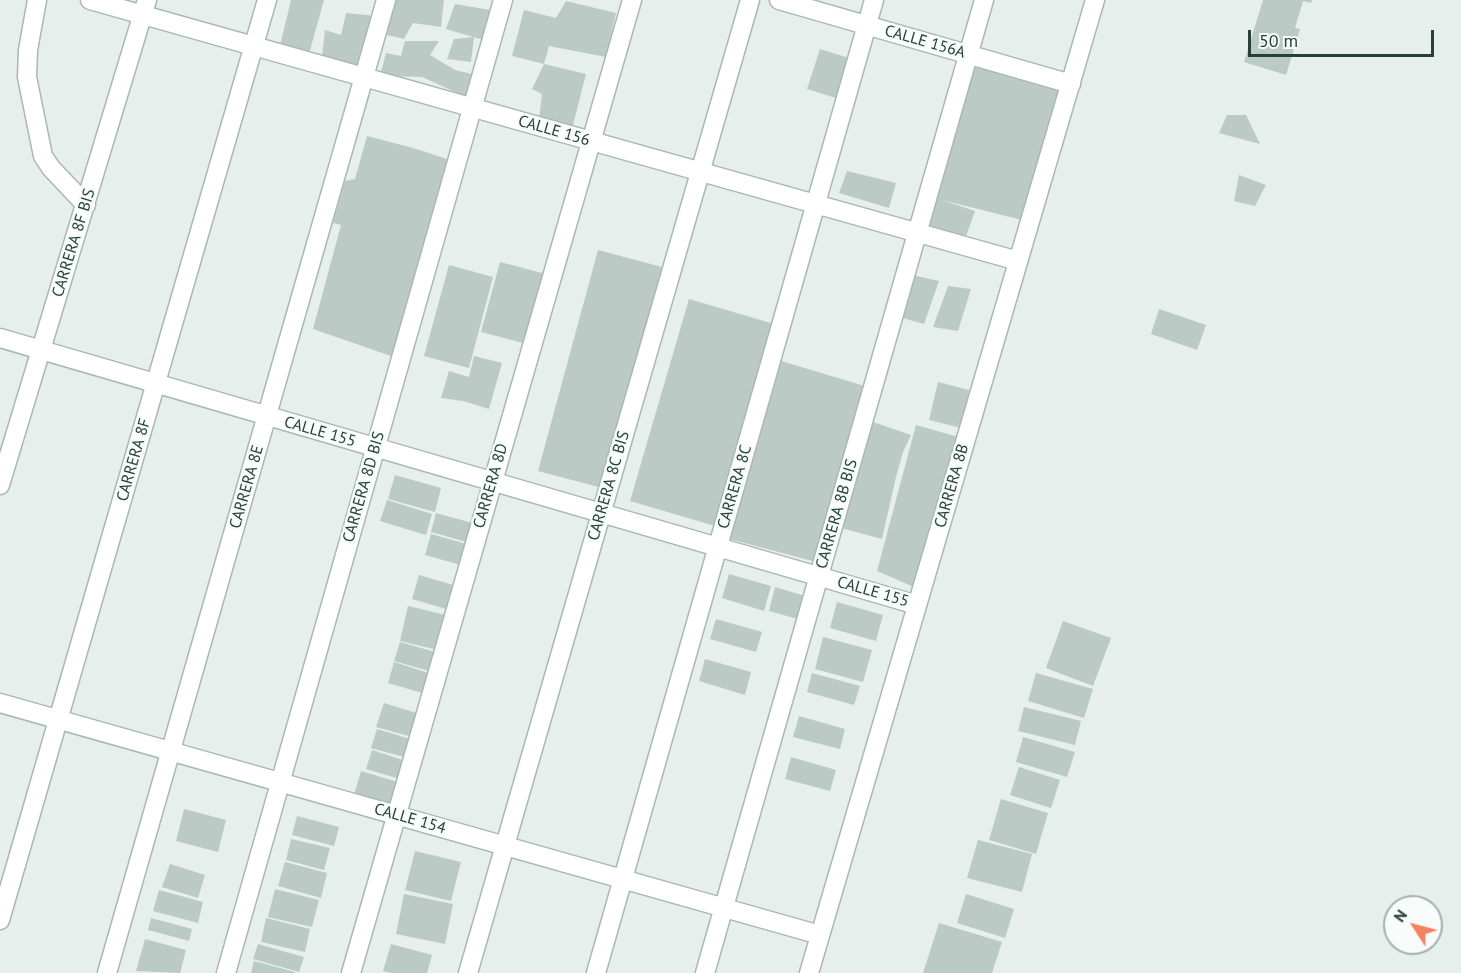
<!DOCTYPE html>
<style>
body{margin:0}
#map{position:relative;width:1461px;height:973px;overflow:hidden;background:#e6efeb;font-family:"PT Sans",sans-serif}
canvas{display:block}
.north{position:absolute;left:1383px;top:895px;width:60px;height:60px;box-sizing:border-box;background:#f7fbf9;border:2px solid #a3b1ad;border-radius:50%;rotate:306deg;font-size:16px;font-weight:700;line-height:24px;text-align:center;color:#24423a}
.north::after{content:'';display:block;margin:auto;width:21px;height:27px;background:#f4845f;clip-path:polygon(50% 0,100% 100%,50% 72%,0 100%)}
.scale{position:absolute;left:1248px;top:30px;width:186px;height:27px;box-sizing:border-box;border:3px solid #24423a;border-top:0;padding-left:8px;font-size:18px;line-height:21px;white-space:nowrap;color:#24423a;-webkit-text-stroke:4px #f7fbf9;paint-order:stroke}
</style>
<div id="map">
<canvas width="1461" height="973"></canvas>
<div class="north">N</div>
<div class="scale">50 m</div>
</div>
<script>
const g = document.querySelector('canvas').getContext('2d');
g.lineJoin = 'round';
function fill(path, color) { g.fillStyle = color; g.fill(path, 'evenodd'); }
const toPath = rows => new Path2D(rows.map(r => 'M' + r).join(''));
function trace(path, color, width, dash) { g.strokeStyle = color; g.lineWidth = width; g.lineCap = dash ? 'butt' : 'round'; g.setLineDash(dash || []); g.stroke(path); }
function label(font, color, halo, rows, align = 'center') {
  g.font = font + ' "PT Sans",sans-serif'; g.lineWidth = 5; g.setLineDash([]); g.textBaseline = 'middle'; g.strokeStyle = halo; g.fillStyle = color; for (const [text, x, y, turn = 0] of rows) {
    g.save(); g.translate(x, y); g.rotate((+turn || 0) * Math.PI / 180); g.textAlign = isNaN(turn) ? turn : align; if (halo) g.strokeText(text, 0, 0); g.fillText(text, 0, 0); g.restore();
  }
}
const building = toPath([
 [291,0,324,0,309,54,279,50],
 [395,0,444,0,441,27,413,23,404,39,387,35],
 [1263,0,1312,0,1311,3,1303,1,1295,28,1300,29,1286,75,1244,62],
 [566,1,616,13,606,57,549,46,544,64,586,74,572,129,539,119,542,94,532,89,544,64,512,56,524,10,556,18],
 [455,4,496,11,487,41,446,29],
 [346,13,376,16,362,69,322,57,325,30,341,35],
 [474,37,471,62,447,59,454,39],
 [405,41,439,41,430,55,455,70,472,74,471,99,422,77,380,76,386,53,401,56],
 [820,49,849,58,836,98,807,89],
 [973,65,1062,88,1022,220,942,200,975,211,965,239,924,223],
 [1227,115,1246,115,1260,144,1219,133],
 [367,136,413,148,453,161,394,357,313,329,341,225,333,223,345,181,355,179],
 [847,171,896,183,889,208,839,193],
 [1239,175,1266,185,1255,206,1234,201],
 [598,250,662,267,602,488,538,471],
 [500,262,546,274,527,344,481,332],
 [449,265,493,277,469,368,424,356],
 [912,275,939,281,924,324,899,317],
 [948,286,971,289,958,331,933,327],
 [689,299,774,324,715,526,630,501],
 [1159,309,1206,325,1197,350,1151,334],
 [474,356,502,363,489,409,463,401,441,398,449,371,469,377],
 [778,360,868,387,816,562,722,537],
 [938,382,969,390,961,428,929,420],
 [873,422,911,435,903,452,896,477,882,539,841,528],
 [916,425,962,438,916,588,877,571],
 [395,475,441,488,435,512,388,499],
 [387,500,432,514,426,535,380,521],
 [436,513,476,524,470,543,431,532],
 [431,534,474,546,468,567,425,555],
 [729,574,771,586,764,611,722,598],
 [419,575,460,587,453,611,412,599],
 [775,587,812,598,805,621,769,611],
 [837,602,883,615,876,641,830,628],
 [408,606,450,616,442,651,400,641],
 [716,619,762,632,756,652,710,639],
 [1063,621,1111,638,1093,686,1046,668],
 [823,637,872,650,863,682,815,669],
 [400,642,442,654,436,673,394,661],
 [705,659,751,672,745,695,699,681],
 [394,662,435,675,429,695,388,683],
 [812,673,860,686,854,705,807,692],
 [1036,673,1093,689,1084,718,1028,701],
 [384,703,423,715,416,738,376,727],
 [1024,707,1081,721,1075,745,1018,731],
 [799,716,845,729,840,749,793,737],
 [377,729,417,741,411,759,371,748],
 [1023,737,1075,752,1067,777,1016,762],
 [372,750,409,762,403,780,366,769],
 [791,757,836,770,830,791,785,779],
 [1019,767,1060,780,1051,808,1010,795],
 [361,771,401,783,393,806,354,795],
 [1001,799,1048,813,1036,854,989,840],
 [184,809,226,820,218,852,176,841],
 [297,816,339,827,334,846,292,835],
 [291,839,330,848,324,870,286,860],
 [978,840,1032,854,1022,892,967,878],
 [415,851,461,862,451,901,405,890],
 [285,862,327,873,321,898,278,886],
 [170,864,205,875,198,898,162,887],
 [275,889,319,900,312,927,268,917],
 [159,890,203,902,198,923,153,911],
 [404,894,453,904,445,944,396,934],
 [966,894,1014,909,1005,938,957,923],
 [151,918,192,929,189,941,148,930],
 [266,918,310,929,305,952,261,942],
 [939,923,1002,942,992,973,923,973],
 [145,939,186,950,180,973,136,971],
 [258,944,304,957,299,972,253,959],
 [391,944,432,955,427,973,392,973,383,971],
 [254,961,295,972,295,973,251,973]
]);
const minor = toPath([
 [37,0,28,50,27,77,43,156,51,168,86,205],
 [90,0,1018,261],
 [779,0,1071,84],
 [0,338,917,605],
 [0,485,147,0],
 [0,703,820,935],
 [0,920,267,0],
 [107,973,386,0],
 [226,973,503,0],
 [351,973,632,0],
 [468,973,750,0],
 [596,973,874,0],
 [705,973,984,0],
 [809,973,1095,0]
]);
const streetNames = [
 ["CALLE 156A",925,42,16],
 ["CALLE 156",554,131,16],
 ["CARRERA 8F BIS",74,243,-73],
 ["CALLE 155",320,432,16],
 ["CARRERA 8F",134,460,-74],
 ["CARRERA 8D",491,486,-74],
 ["CARRERA 8C BIS",609,486,-74],
 ["CARRERA 8B",952,486,-74],
 ["CARRERA 8E",247,487,-74],
 ["CARRERA 8D BIS",364,487,-74],
 ["CARRERA 8C",735,487,-74],
 ["CARRERA 8B BIS",837,514,-74],
 ["CALLE 155",873,592,16],
 ["CALLE 154",410,819,16]
];
fill(building, '#bbcac4');
trace(minor, '#a8b8b2', 21);
trace(minor, '#fff', 18);
label('16px', '#24423a', '#f7fbf9', streetNames);
</script>
